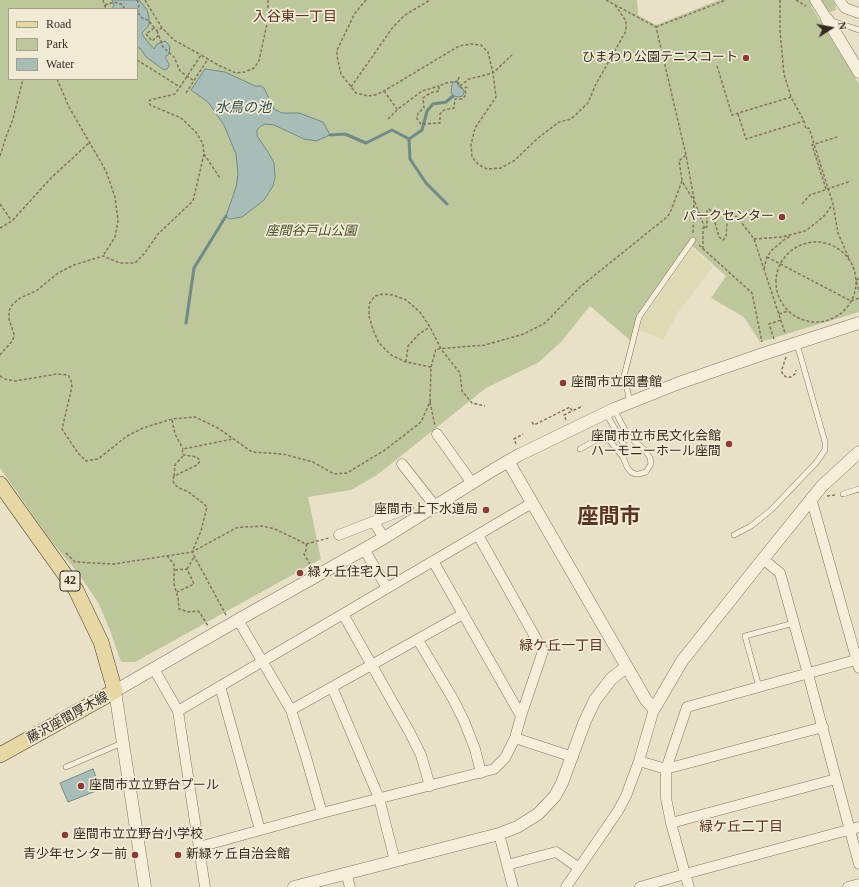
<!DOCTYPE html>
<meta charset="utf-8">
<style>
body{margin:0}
#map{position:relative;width:859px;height:887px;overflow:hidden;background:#e9e1c7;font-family:"Times New Roman",serif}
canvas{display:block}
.legend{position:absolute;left:8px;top:8px;width:130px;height:72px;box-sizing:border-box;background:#f1ebd6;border:1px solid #a69f8e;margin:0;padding:5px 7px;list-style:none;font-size:12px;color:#352c21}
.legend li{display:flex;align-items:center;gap:8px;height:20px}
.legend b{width:20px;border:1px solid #a69f8e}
.north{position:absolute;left:811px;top:8px;width:40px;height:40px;-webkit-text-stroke:3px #f1ebd6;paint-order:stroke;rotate:79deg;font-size:11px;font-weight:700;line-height:16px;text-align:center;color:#352c21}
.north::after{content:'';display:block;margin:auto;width:14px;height:18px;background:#352c21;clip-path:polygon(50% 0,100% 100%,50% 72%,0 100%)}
</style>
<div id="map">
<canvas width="859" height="887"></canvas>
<ul class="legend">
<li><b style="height:5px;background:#e7d7a4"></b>Road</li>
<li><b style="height:11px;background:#bec69c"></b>Park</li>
<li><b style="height:11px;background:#a8bdb8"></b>Water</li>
</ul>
<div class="north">N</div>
</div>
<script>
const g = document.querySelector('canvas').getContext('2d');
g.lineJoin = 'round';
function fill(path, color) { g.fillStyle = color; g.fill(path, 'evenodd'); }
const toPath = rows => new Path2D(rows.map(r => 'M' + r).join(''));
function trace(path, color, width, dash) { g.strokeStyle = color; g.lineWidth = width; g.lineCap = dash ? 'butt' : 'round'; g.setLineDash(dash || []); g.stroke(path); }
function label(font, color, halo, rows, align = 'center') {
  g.font = font + ' "Times New Roman","Noto Sans JP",serif'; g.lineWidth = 3.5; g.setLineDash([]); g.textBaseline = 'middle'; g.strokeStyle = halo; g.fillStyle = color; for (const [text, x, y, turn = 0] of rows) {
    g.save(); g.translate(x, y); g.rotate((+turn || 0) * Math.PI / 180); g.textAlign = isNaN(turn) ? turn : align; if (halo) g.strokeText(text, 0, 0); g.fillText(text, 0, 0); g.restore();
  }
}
const farmland = toPath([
 [692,248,713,267,679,311,663,340,639,330,643,318]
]);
const green = toPath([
 [0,0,637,0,638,15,656,25,719,0,833,0,835,4,836,10,831,12,811,6,859,84,859,312,760,342,744,317,711,298,726,276,689,243,638,317,631,341,590,306,561,342,539,362,486,388,377,475,351,490,308,497,321,559,135,662,121,662,111,633,99,604,79,574,51,541,0,468],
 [9,9,137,9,137,79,9,79]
]);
const water = toPath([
 [112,0,138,0,140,1,147,10,149,17,149,25,142,33,143,36,154,49,157,44,165,41,168,44,170,47,169,54,165,57,169,64,169,66,167,69,164,70,146,57,141,49,137,47,137,9,112,9,114,5,112,0],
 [205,69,225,72,255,86,261,86,264,88,274,109,282,113,299,113,323,122,330,135,316,141,304,139,274,125,265,124,261,126,257,130,257,136,268,152,274,163,275,177,273,186,264,200,242,217,237,218,229,219,226,216,236,187,238,174,236,154,224,125,208,102,191,90,205,69],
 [454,82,457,82,458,86,464,90,464,93,462,96,459,97,453,96,451,92,452,85,454,82],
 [93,769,101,789,68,802,60,783,93,769]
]);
const stream = toPath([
 [330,135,345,134,366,143,392,130,409,139,422,130,427,111,433,104,446,102,453,96],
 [409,139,410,159,426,183,447,204],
 [186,323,194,268,226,216]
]);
const path = toPath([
 [103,0,106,9],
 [137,0,139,5,137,13],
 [145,0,162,28,174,40,201,55],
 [366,0,355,13,337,50,337,56,341,74,356,93,368,96,375,95,384,91,459,46,471,44,481,45,488,52,493,73,496,97,475,128,471,145,472,157,479,165,487,169,501,168,515,160,538,138,559,122,571,119,588,103,596,84,626,31,626,21,615,5],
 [606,0,656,27,686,155,694,199],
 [780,0,780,31,784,74,791,97,804,121,806,129,809,128,833,204,838,233,850,261],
 [796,0,806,6],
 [105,5,114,2,121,4,125,9],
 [138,13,142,18,148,20,157,31,162,28],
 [656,27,726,0],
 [154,28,146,34,152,41,159,35],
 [157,31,163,47,174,57,180,71,194,81],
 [137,60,180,87,201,55,220,66,236,73,245,72,254,68,259,61,268,19,268,0],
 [717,66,732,115,791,97],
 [459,77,458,81,459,85,462,88,469,87],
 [57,79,69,107,106,171,115,197,118,221,115,237,103,256],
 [458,81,446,83,439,86,439,91,430,93,423,98,424,108,418,113,417,119,421,124,440,123,440,114,444,110,454,108,455,99,462,99,466,95,465,89],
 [460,86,469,79,493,73,512,55],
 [351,87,393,27,405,15,430,0],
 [384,91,397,109],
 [186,93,208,59],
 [738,114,746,139,804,121],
 [388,119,398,109,422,91,439,86],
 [204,154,220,178],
 [0,156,6,137,13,119,23,79],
 [682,180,679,161,686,155],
 [826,189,812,145,837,137],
 [695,202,705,229,707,226,707,212,709,209,712,212,719,237,723,240,726,237,727,223,730,218,735,216,738,218,754,239,785,333],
 [0,204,11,220],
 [802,204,810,195,851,181],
 [0,228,12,221,51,178,90,142],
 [754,239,782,237,805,231,817,222,825,215,832,205],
 '776 282a40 40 0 1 1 80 0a40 40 0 1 1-80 0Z',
 [699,245,752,293,762,342],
 [703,249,703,227],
 [767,257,851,301,859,298],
 [764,269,767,257,772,250,785,239,791,236],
 [859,279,856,280,859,292],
 [779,314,788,311],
 [774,339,769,324,781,320],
 [0,355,13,340,14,334,9,319,9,311,12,305,20,298,36,291,58,273,74,265,103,256,120,263,135,263,144,254,158,234,193,201,204,154,203,144,196,132,181,118,150,105,149,102,150,100,175,94,180,87],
 [786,357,782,369,782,373,786,377,791,377,795,374,796,370],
 [406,362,408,346,419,334,430,327],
 [431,367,406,362,391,355,379,343,373,330,369,316,369,304,375,296,383,294,393,295,406,300,420,312,430,327,441,349,460,373,462,391,472,403,485,406],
 [0,376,5,379,15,381,57,374,68,375,71,380,72,387,62,429,78,453,86,461,98,459,127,436,143,428,172,419,195,417,218,428,252,452,283,454,313,462,334,474,347,473,385,450,421,422,430,402,431,367,436,349,485,345,524,334,545,323,580,287,667,217,670,213,682,181,694,201,693,234],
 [430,402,435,426],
 [172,420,175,434,183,449],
 [566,420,564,415,572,411],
 [532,422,534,425,570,407,572,411,583,406],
 [516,444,514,439,523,434],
 [174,476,175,465,184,455],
 [827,496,835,495],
 [306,544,307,548,304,554,311,566],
 [66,553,75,562,114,564,133,561,192,552,236,528,244,527,262,526,275,529,306,544,329,538],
 [167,556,174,564,174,584,178,598,179,609,189,612,198,611,200,613,208,626],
 [187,569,194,557],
 [175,570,187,569,194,584,177,592],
 [226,615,192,552,201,531,207,507,203,503,187,491,181,489,175,485,173,481,174,476,197,465,200,461,197,457,184,455,182,453,183,449,233,439]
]);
const service = toPath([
 [829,20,859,30],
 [630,402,624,376,639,317,693,240],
 [606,413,624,445,623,457,627,467,631,472,635,474,639,474,646,472,651,464,650,458,645,450,628,436,614,409],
 [580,449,596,440,605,439,610,441,623,457],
 [843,494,859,489],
 [734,535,751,526,771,510,816,463,825,450,825,442,797,344],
 [759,687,745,636,794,623],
 [66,767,122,743]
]);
const minor = toPath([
 [815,0,827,19],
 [839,0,845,8,859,13],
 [437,434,472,483],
 [402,464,435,506],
 [811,498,859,668],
 [374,522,384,538],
 [339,535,408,508],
 [478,535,543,651,521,716],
 [364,549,387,588],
 [763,559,780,573,808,674,859,864],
 [433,561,521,716,515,738],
 [343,614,410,733,421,755,430,786],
 [238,620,291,710,306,757,322,813],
 [418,640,453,699,464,721,475,749,481,773],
 [154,669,178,711,205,887],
 [220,686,260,830],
 [332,687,463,614],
 [291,710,332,687,379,798,395,861],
 [178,711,532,503],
 [639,761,666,769,687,707,859,659],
 [671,823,836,779],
 [499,834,513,887],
 [199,847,322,813,494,769,505,758,515,738,573,757],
 [507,865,556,852,579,868],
 [346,873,350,887],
 [566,887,618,811,626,796,639,761,654,709],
 [640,887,685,874,671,823,666,798,666,769,823,727],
 [689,887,685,874,859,827],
 [848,887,859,884]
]);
const tertiary = toPath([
 [827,19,859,72],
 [508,461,646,700,654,709,682,661,763,559,822,486,859,452],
 [145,887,115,691,238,620,384,538,493,470,519,455,614,409,679,383,763,354,859,323],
 [294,887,499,834,517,827,538,814,555,796,562,783,585,721,595,700,611,679,626,667]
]);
const primary = toPath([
 [0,484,76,590,101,642,115,691,0,755]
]);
const markers = [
 [746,58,4,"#8a3b36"],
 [782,217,4,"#8a3b36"],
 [563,383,4,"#8a3b36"],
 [729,444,4,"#8a3b36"],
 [486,510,4,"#8a3b36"],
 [300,573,4,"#8a3b36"],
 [81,786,4,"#8a3b36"],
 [65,835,4,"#8a3b36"],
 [135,855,4,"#8a3b36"],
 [178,855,4,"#8a3b36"]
];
const shields = [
 [70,581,20]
];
const shieldNames = [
 ["42",70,581]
];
const poiNames = [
 ["ひまわり公園テニスコート",738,58],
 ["パークセンター",774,217],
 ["座間市立図書館",571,383,"left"],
 ["座間市立市民文化会館",721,437],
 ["ハーモニーホール座間",721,452],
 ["座間市上下水道局",478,510],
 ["緑ヶ丘住宅入口",308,573,"left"],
 ["座間市立立野台プール",89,786,"left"],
 ["座間市立立野台小学校",73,835,"left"],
 ["青少年センター前",127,855],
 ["新緑ヶ丘自治会館",186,855,"left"]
];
const parkNames = [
 ["座間谷戸山公園",311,232]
];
const streetNames = [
 ["藤沢座間厚木線",68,718,-29]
];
const neighbourhoodNames = [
 ["入谷東一丁目",295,17],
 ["緑ケ丘一丁目",561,646],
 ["緑ケ丘二丁目",741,827]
];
const waterNames = [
 ["水鳥の池",243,108]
];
const townNames = [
 ["座間市",609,518]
];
fill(farmland, '#dedab6');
fill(green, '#bec69c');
fill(water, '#a8bdb8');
trace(water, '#708b86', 1);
trace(stream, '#708b86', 3);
trace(service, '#82745f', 6);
trace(minor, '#82745f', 11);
trace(tertiary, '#82745f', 13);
trace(primary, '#514332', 16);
trace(path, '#82745f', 1.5, [3, 2]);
trace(service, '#f5eeda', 5);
trace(minor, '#f5eeda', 10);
trace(tertiary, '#f5eeda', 12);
trace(primary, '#e7d7a4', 15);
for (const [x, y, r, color] of markers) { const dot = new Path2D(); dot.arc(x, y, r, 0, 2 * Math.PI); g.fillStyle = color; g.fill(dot); trace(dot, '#f1ebd6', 1.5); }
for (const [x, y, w] of shields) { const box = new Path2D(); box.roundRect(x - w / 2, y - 10, w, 20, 3); g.fillStyle = '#f1ebd6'; g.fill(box); trace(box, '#352c21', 1); }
label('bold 12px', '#352c21', null, shieldNames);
label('13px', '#352c21', '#f1ebd6', poiNames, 'right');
label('italic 13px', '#434f2a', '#f1ebd6', parkNames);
label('13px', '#352c21', '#f1ebd6', streetNames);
label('14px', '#5c3425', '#f1ebd6', neighbourhoodNames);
label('italic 14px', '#325252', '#f1ebd6', waterNames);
label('bold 21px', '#5c3425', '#f1ebd6', townNames);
</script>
